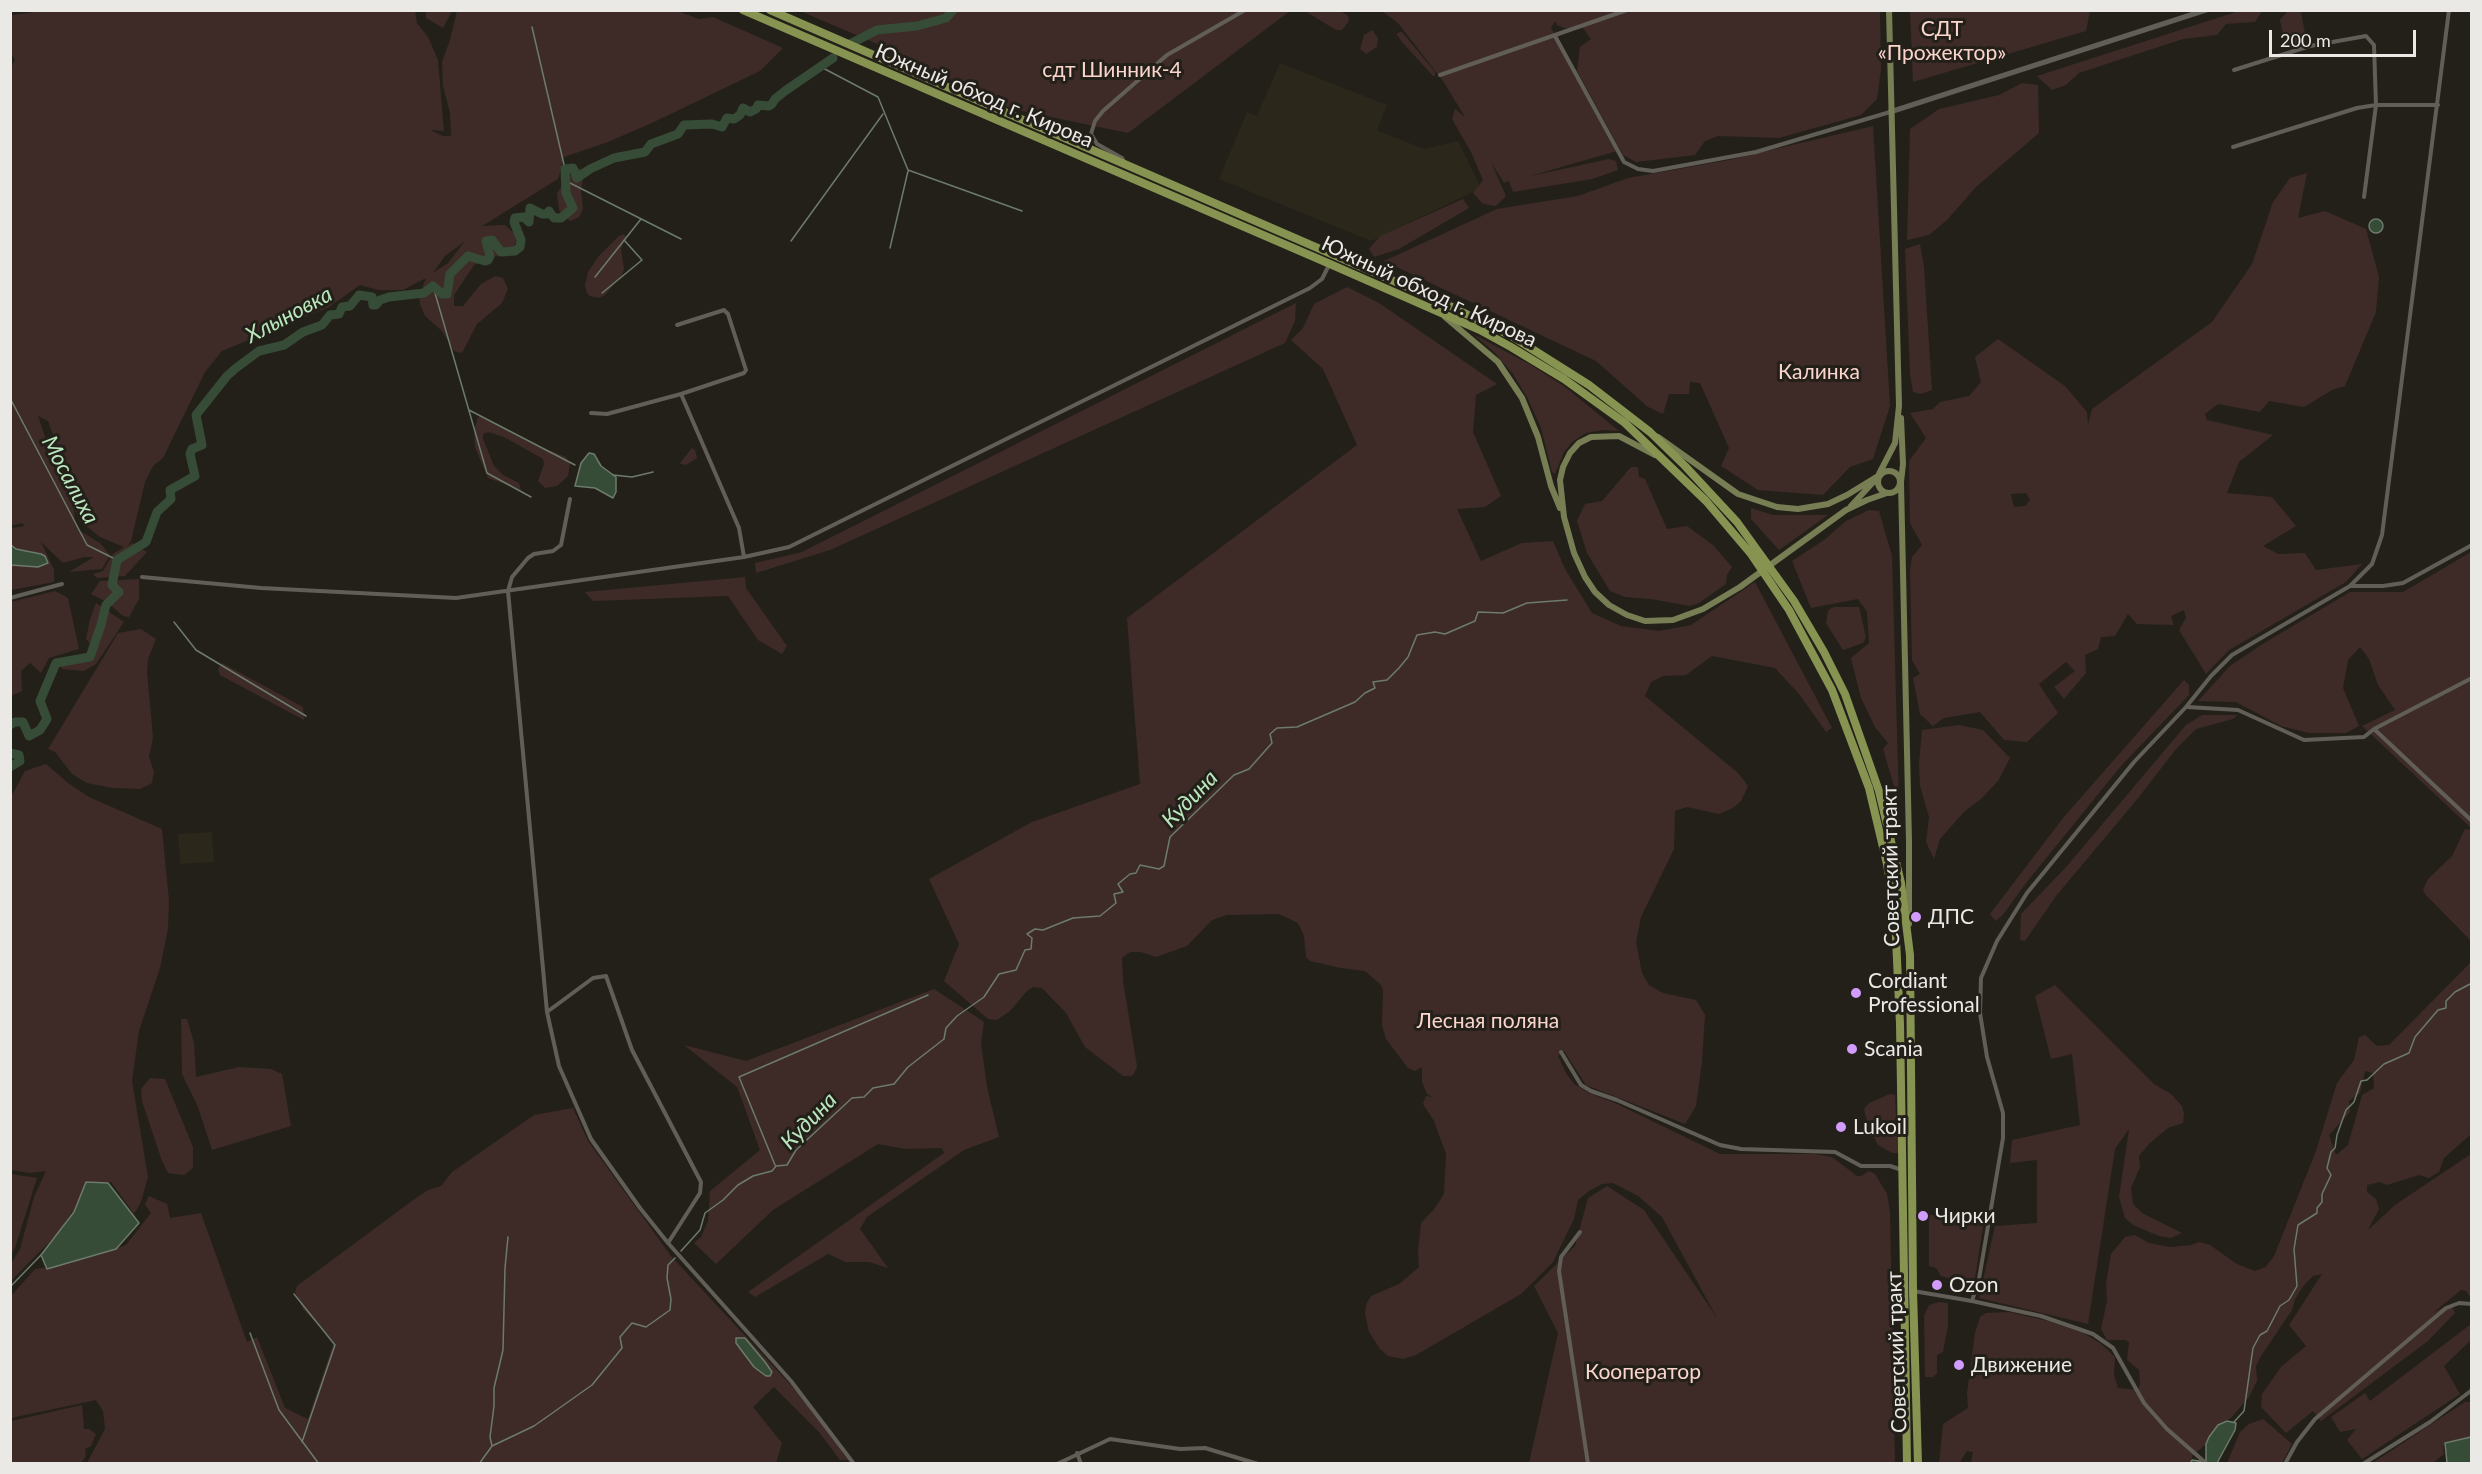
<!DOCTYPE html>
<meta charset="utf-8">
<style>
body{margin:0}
#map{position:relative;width:2482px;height:1474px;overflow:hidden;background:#23201a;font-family:Lato,sans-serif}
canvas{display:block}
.frame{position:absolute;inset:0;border:12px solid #ebe9e5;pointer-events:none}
.scale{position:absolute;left:2269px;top:30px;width:147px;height:27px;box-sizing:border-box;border:3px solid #ebe9e5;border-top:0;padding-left:8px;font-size:18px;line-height:21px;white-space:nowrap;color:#ebe9e5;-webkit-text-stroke:4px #23201a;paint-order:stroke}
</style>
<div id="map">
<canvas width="2482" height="1474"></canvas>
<div class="frame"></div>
<div class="scale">200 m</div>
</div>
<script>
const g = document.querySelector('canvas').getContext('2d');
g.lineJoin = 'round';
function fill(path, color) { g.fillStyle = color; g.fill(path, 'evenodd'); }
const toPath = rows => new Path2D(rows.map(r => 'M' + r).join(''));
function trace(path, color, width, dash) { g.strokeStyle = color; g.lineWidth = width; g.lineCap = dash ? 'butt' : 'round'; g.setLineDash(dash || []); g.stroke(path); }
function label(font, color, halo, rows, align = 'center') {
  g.font = font + ' Lato,sans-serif'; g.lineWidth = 6; g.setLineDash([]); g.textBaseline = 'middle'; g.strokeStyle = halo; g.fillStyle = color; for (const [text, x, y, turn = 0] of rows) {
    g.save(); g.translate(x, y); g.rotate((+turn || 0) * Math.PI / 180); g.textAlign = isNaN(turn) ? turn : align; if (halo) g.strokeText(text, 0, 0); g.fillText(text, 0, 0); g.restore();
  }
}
const built = toPath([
 [1280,63,1387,105,1377,130,1424,149,1458,141,1481,188,1371,241,1219,179,1247,112,1257,116],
 [212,832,214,862,180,864,178,834]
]);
const green = toPath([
 [51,10,415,11,417,23,428,37,438,60,444,131,430,130,443,136,451,136,450,113,443,86,442,62,450,40,457,11,678,11,699,19,713,17,783,48,760,71,654,122,608,142,564,157,558,179,482,226,505,225,514,233,516,242,512,250,474,265,454,295,454,306,463,306,481,284,495,276,503,278,508,289,502,303,477,324,462,353,454,351,442,331,425,316,420,304,419,297,426,278,403,290,378,290,360,285,329,307,222,351,205,372,163,458,153,466,145,482,131,541,127,546,132,543,147,552,125,576,97,578,93,574,103,571,113,554,124,547,100,537,80,521,74,508,75,523,80,531,100,543,110,555,102,569,69,572,94,557,84,557,63,563,41,542,54,570,54,582,11,590,11,565,23,566,45,556,16,549,11,545,11,528,25,526,22,523,11,526,10,71,15,59,11,54,10,38,12,15],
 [465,241,448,263,433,273,445,256],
 [38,416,48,421,67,474,55,466],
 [2297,10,2301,12,2306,39,2302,43,2291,46,2283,34,2280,20,2287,12],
 [426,11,426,10,452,11,443,28,426,18],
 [800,11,1290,11,1128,133,1012,109,880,45],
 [1305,11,1341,11,1348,16,1349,21,1342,30,1336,30],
 [1382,11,1880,11,1881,69,1877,99,1861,115,1779,138,1718,136,1705,141,1695,155,1636,162,1623,155,1577,71,1580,47,1591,39,1580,24,1571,29,1564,28,1557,25,1555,21,1551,27,1555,36,1617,151,1530,176,1609,159,1616,161,1618,170,1592,179,1513,192,1509,181,1504,183,1491,162,1506,196,1496,206,1483,204,1473,193,1483,180,1471,152,1452,119,1455,109,1465,117,1443,81,1398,23],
 [1910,11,1910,10,2090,11,2086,31,1913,82],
 [2239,11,2262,11,2255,22,2226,24,2217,35,2183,39,2079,73,2066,85,2052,90,2037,76],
 [1372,30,1378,38,1377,47,1366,54,1360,49,1364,35],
 [1402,32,1435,72,1435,76,1433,76,1402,42,1397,35,1397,33],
 [2022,83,2038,85,2039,133,1976,187,1947,220,1929,235,1907,240,1910,129,1939,109,1999,95],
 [1873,126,1890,406,1873,459,1850,467,1823,495,1758,490,1721,466,1729,448,1700,383,1690,382,1689,394,1669,394,1663,414,1648,407,1596,361,1384,261,1497,209,1578,196,1628,178,1729,160],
 [576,168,582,169,584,172,581,190,583,209,579,217,571,221,565,218,559,210,557,193],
 [2307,173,2298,218,2325,211,2366,229,2379,277,2376,312,2345,386,2332,390,2304,407,2269,401,2260,412,2218,404,2205,414,2207,420,2273,435,2239,462,2227,493,2272,497,2296,526,2263,546,2278,554,2305,553,2316,570,2362,564,2346,582,2229,650,2206,674,2179,630,2186,618,2184,610,2171,616,2174,625,2137,624,2128,614,2115,636,2101,637,2098,649,2085,655,2086,673,2064,699,2054,687,2075,671,2066,662,2039,684,2058,713,2027,742,2004,740,1980,712,1944,718,1933,726,1920,714,1913,678,1920,674,1912,660,1910,571,1912,557,1922,545,1910,523,1909,461,1926,438,1910,413,1933,409,1940,402,1969,396,1981,382,1975,357,1998,339,2065,386,2087,412,2088,424,2092,409,2212,322,2252,264,2273,202,2290,178],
 [2026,493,2030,500,2025,506,2014,507,2011,494],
 [1463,199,1469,208,1399,249,1374,257,1369,249,1380,236],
 [624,234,626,237,621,249,624,269,622,275,605,295,599,298,590,296,587,293,585,285,588,272,598,257,619,236],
 [1920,244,1924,267,1932,390,1921,394,1913,392,1910,374,1905,249],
 [1347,287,1379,303,1497,384,1476,395,1473,432,1501,496,1485,507,1457,509,1481,561,1522,543,1553,541,1565,569,1592,613,1621,626,1659,631,1691,625,1755,582,1832,728,1826,732,1799,694,1775,668,1712,656,1686,675,1663,676,1651,682,1645,696,1738,773,1748,786,1741,801,1733,808,1719,814,1687,807,1675,811,1674,849,1641,917,1636,942,1642,973,1649,985,1663,993,1696,1000,1705,1015,1702,1062,1696,1106,1685,1124,1586,1085,1564,1051,1558,1056,1566,1073,1574,1084,1589,1093,1615,1103,1720,1154,1814,1154,1832,1157,1857,1176,1861,1176,1869,1171,1875,1174,1887,1194,1890,1212,1895,1463,1529,1463,1558,1333,1534,1286,1575,1246,1588,1198,1607,1186,1644,1210,1717,1318,1662,1217,1638,1196,1613,1183,1602,1184,1589,1191,1578,1200,1574,1219,1553,1262,1521,1294,1416,1355,1403,1359,1388,1356,1380,1349,1369,1332,1365,1314,1366,1305,1371,1296,1399,1284,1419,1267,1418,1251,1421,1223,1435,1208,1444,1194,1446,1154,1434,1121,1423,1104,1426,1096,1433,1097,1427,1094,1422,1082,1422,1067,1415,1071,1408,1068,1386,1039,1382,1025,1383,990,1381,985,1365,971,1341,968,1310,961,1306,957,1304,936,1298,923,1279,914,1227,915,1212,920,1187,946,1156,957,1141,952,1130,952,1122,958,1123,981,1137,1066,1134,1074,1131,1076,1123,1076,1085,1047,1066,1013,1042,988,1033,987,1027,991,1010,1011,997,1020,988,1019,944,981,959,944,929,879,1032,822,1140,784,1127,618,1357,445,1323,369,1291,340,1303,328,1314,304],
 [1296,303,1295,321,1285,343,830,550,756,573,755,563,802,552],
 [1473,334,1531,365,1565,387,1619,431,1602,430,1586,433,1572,442,1564,452,1555,474,1552,472,1541,428,1528,399,1513,374,1494,352],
 [481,416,531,443,566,457,570,463,568,476,557,486,545,488,538,481,544,464,543,459,504,437,488,432,483,434,483,439,494,466,503,475,519,483,521,490,488,478,475,447,474,431,478,417],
 [692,448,695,450,697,458,686,465,681,464,680,463],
 [1631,467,1638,467,1639,477,1645,479,1667,529,1687,526,1713,545,1732,567,1727,575,1726,584,1699,603,1690,606,1651,599,1625,597,1610,591,1587,553,1577,521,1585,504,1602,501],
 [1751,508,1773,515,1828,515,1779,550,1751,519],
 [1869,510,1879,511,1892,556,1899,803,1883,749,1888,743,1875,727,1861,698,1851,658,1869,643,1867,612,1858,599,1811,608,1792,561,1824,540,1846,521],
 [2471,552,2471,828,2362,726,2395,710,2378,685,2369,659,2360,647,2348,660,2343,688,2359,726,2346,733,2309,733,2281,726,2236,702,2198,701,2230,666,2261,645,2350,592,2403,592],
 [745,577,746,588,787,646,782,654,758,640,728,596,593,601,585,592],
 [139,579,139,599,129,617,123,616,107,602,91,594,100,581],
 [55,591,68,598,79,649,49,658,41,673,30,663,21,671,22,691,11,696,11,602],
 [96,603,124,622,96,664,84,671,62,669,58,661,86,654,91,645,86,639,90,619],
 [1834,607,1859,607,1866,637,1863,643,1843,650,1826,623,1828,610],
 [141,629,156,639,148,659,147,672,153,737,149,757,154,772,152,783,140,789,112,788,87,783,72,774,55,752,48,749,118,633],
 [222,663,303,707,304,720,220,675,218,669],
 [2184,680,2189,685,2189,695,2121,766,2026,883,2002,916,1995,921,1990,914,2063,818],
 [2202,715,2238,715,2233,719,2196,729,2176,749,2139,797,2056,896,2025,941,2020,940,2021,914,2067,866,2186,725],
 [1959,725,1983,730,2010,758,1998,781,1982,798,1964,812,1940,839,1934,859,1926,842,1929,817,1920,786,1919,763,1922,730],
 [46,764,68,783,89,797,162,829,169,901,168,929,160,968,139,1031,132,1081,148,1177,141,1202,134,1214,111,1182,86,1182,84,1215,72,1212,59,1232,11,1281,11,1264,20,1249,34,1197,46,1171,30,1173,11,1170,11,797,25,771],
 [2465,829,2471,830,2471,941,2425,894,2423,890,2428,879,2452,856],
 [2471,962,2471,1134,2444,1158,2439,1172,2429,1178,2419,1175,2387,1185,2379,1182,2367,1185,2367,1192,2376,1199,2379,1209,2368,1230,2395,1205,2471,1154,2471,1298,2466,1291,2461,1290,2434,1312,2451,1304,2455,1313,2428,1341,2321,1421,2313,1411,2286,1433,2261,1407,2262,1394,2281,1367,2306,1346,2289,1325,2322,1274,2313,1276,2304,1285,2295,1299,2292,1310,2261,1356,2256,1366,2257,1381,2249,1397,2231,1418,2218,1425,2206,1444,2193,1455,2190,1463,1971,1463,1973,1452,1967,1451,1959,1463,1939,1464,1943,1424,1968,1408,1967,1393,1975,1333,1980,1317,1986,1313,2009,1312,2048,1321,2083,1333,2100,1343,2115,1357,2114,1375,2118,1388,2138,1390,2140,1383,2139,1370,2127,1360,2129,1342,2125,1340,2107,1340,2101,1329,2107,1301,2106,1284,2111,1254,2125,1237,2135,1235,2149,1243,2170,1247,2191,1245,2199,1242,2210,1245,2237,1264,2255,1271,2266,1267,2274,1256,2316,1151,2337,1083,2354,1060,2359,1037,2365,1035,2377,1046,2389,1045],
 [2365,1071,2373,1073,2374,1088,2362,1095,2348,1145,2336,1155,2329,1135,2350,1112,2349,1101,2360,1093],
 [2055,985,2154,1084,2171,1094,2182,1106,2184,1114,2183,1123,2168,1128,2150,1143,2139,1156,2140,1167,2131,1188,2133,1204,2142,1213,2182,1233,2171,1238,2159,1236,2133,1225,2125,1218,2119,1197,2129,1129,2115,1149,2088,1324,1979,1298,1995,1226,2037,1223,2037,1160,2010,1163,2012,1140,2080,1125,2072,1054,2051,1059,2035,996],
 [934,989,984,1022,981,1043,987,1087,999,1137,964,1150,867,1217,860,1229,888,1268,869,1262,846,1262,828,1254,755,1297,748,1292,944,1153,942,1148,905,1149,878,1144,773,1210,716,1264,694,1243,701,1237,708,1221,710,1191,760,1150,737,1087,684,1045,746,1061],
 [181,1019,187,1019,194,1043,196,1077,239,1067,271,1069,282,1074,291,1126,212,1150,198,1107,182,1074],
 [150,1078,165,1079,193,1147,193,1168,184,1175,168,1173,162,1161,142,1101,141,1089],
 [1890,1094,1895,1095,1898,1153,1892,1153,1878,1145,1868,1125,1864,1109,1869,1103],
 [573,1108,588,1141,671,1256,799,1394,848,1460,840,1460,819,1432,774,1387,753,1407,782,1443,776,1464,87,1463,105,1429,103,1411,96,1400,11,1418,11,1296,35,1269,49,1267,75,1249,95,1256,126,1245,151,1213,145,1204,149,1196,167,1204,170,1218,201,1213,247,1342,257,1337,285,1408,308,1419,334,1342,303,1309,295,1292,297,1286,416,1198,428,1190,441,1186,452,1172,534,1115],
 [11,1174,37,1178,15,1248,11,1254],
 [1929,1215,1941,1215,1983,1226,1974,1285,1941,1276,1936,1268,1929,1266],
 [1939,1302,1948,1303,1948,1326,1943,1352,1937,1355,1937,1373,1933,1377,1925,1377,1924,1316,1929,1305],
 [2471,1324,2471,1340,2444,1366,2460,1394,2362,1459,2347,1440,2356,1429,2340,1432,2331,1417,2365,1393,2370,1401],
 [2465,1402,2471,1402,2471,1437,2446,1442,2443,1447,2444,1454,2433,1463,2371,1464],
 [82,1405,84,1429,89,1429,96,1434,91,1446,85,1449,86,1456,81,1463,11,1463,11,1421],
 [2263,1419,2292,1444,2282,1463,2227,1463,2240,1432,2249,1424]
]);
const water = toPath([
 '2369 226a7 7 0 1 1 14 0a7 7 0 1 1-14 0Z',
 [589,453,594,454,601,466,616,477,616,492,613,498,595,488,575,486,581,463,589,453],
 [11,545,16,549,41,554,45,556,48,563,38,567,11,565,11,545],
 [86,1182,108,1183,139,1223,116,1249,47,1269,41,1255,74,1212,86,1182],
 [736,1338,745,1338,765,1362,772,1372,770,1376,766,1376,754,1367,736,1343,736,1338],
 [2227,1421,2236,1423,2235,1430,2217,1463,2190,1464,2192,1460,2206,1462,2206,1444,2209,1437,2218,1425,2227,1421],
 [2471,1437,2471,1463,2447,1463,2445,1443,2471,1437]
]);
const stream = toPath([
 [532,27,565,169],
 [821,67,878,97,908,170,1022,211],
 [566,181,681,239],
 [791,241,883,114],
 [890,248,908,171],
 [595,277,641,219],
 [433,286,487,473,531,497],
 [602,293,642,260,624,240],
 [10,398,87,545,117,560],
 [469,410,575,465],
 [613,475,632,477,653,472],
 [174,622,196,650,306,716],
 [775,1165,739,1077,928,995],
 [681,1251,700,1230,705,1213,723,1200,738,1185,753,1176,772,1171,776,1166,787,1165,796,1150,852,1098,864,1097,873,1088,894,1084,908,1067,944,1039,946,1028,957,1016,984,997,999,974,1016,970,1025,950,1031,949,1032,938,1027,934,1035,929,1043,930,1073,918,1100,916,1116,903,1114,894,1123,892,1118,884,1130,874,1136,873,1140,865,1159,869,1164,866,1170,837,1234,775,1249,769,1272,743,1270,734,1277,728,1297,727,1355,702,1365,693,1375,688,1373,682,1387,680,1399,668,1408,657,1417,635,1435,632,1445,634,1475,621,1478,612,1503,613,1527,603,1567,600],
 [10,1287,41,1255],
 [294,1294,335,1345,302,1442],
 [250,1333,279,1410,319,1464],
 [2234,1422,2244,1411,2253,1348,2260,1335,2267,1331,2280,1306,2289,1300,2297,1286,2294,1249,2298,1225,2317,1213,2317,1208,2322,1202,2322,1194,2331,1175,2327,1168,2331,1152,2335,1148,2337,1135,2346,1110,2354,1102,2361,1081,2367,1080,2384,1064,2409,1053,2415,1037,2438,1010,2446,1008,2446,1001,2455,992,2472,983],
 [492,1446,490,1437,494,1406,494,1388,503,1350,505,1268,508,1237],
 [479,1464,492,1446,534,1426,592,1385,622,1348,620,1337,632,1323,646,1327,670,1310,671,1299,667,1278,668,1265,675,1258]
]);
const river = toPath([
 [850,44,877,30,917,26,946,18,953,10],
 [10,725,15,722,23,722,29,736,40,730,47,719,40,701,56,663,90,657,101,625,106,605,119,592,112,585,117,560,146,542,157,512,171,499,170,490,195,476,190,454,192,449,202,445,196,415,227,376,236,368,259,351,284,345,303,332,322,325,330,315,339,314,342,307,350,306,359,295,372,297,373,305,376,305,380,300,389,297,424,293,433,286,442,294,447,294,450,274,468,256,485,261,488,260,490,256,486,241,492,240,501,252,515,251,520,247,521,240,514,222,515,218,524,217,529,222,530,208,542,214,547,214,549,211,554,218,561,218,573,208,566,193,565,169,573,168,577,178,590,169,614,158,645,152,651,144,678,134,684,125,712,124,722,127,727,118,734,119,740,115,743,108,750,112,756,109,758,105,769,106,772,104,775,99,785,91,833,58],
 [10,753,19,755,20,761,10,767]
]);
const street = toPath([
 [1555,36,1624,162,1638,169,1653,171,1756,152,1890,112],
 [2234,70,2310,46,2366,36,2374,45,2376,105,2364,197],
 [1440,75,1627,10],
 [2233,147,2357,108,2376,105,2438,105],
 [1125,164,1122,158,1097,144,1091,134,1095,121,1103,111,1167,55,1245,10],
 [681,394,739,528,744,557],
 [591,413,607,414,681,394,744,373,746,370,728,314,724,310,677,325],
 [570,499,561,545,553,551,534,554,528,558,512,577,508,591,547,1012,559,1066,591,1139,640,1208,668,1243,791,1381,854,1464],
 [142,577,261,588,456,598,744,557,789,547,1310,288,1322,279,1329,265],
 [2351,586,2383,586,2403,583,2472,545],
 [10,598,62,584],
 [2187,707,2238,710,2304,740,2364,737,2374,729,2472,678],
 [2374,729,2472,821],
 [547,1012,593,978,606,976,632,1050,701,1182,700,1193,668,1243],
 [1561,1052,1581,1085,1591,1091,1617,1100,1720,1145,1741,1149,1835,1152,1861,1166,1890,1166,1902,1170],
 [1580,1232,1561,1257,1559,1271,1588,1464],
 [1913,1291,1972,1301,2041,1316,2093,1334,2113,1348,2144,1403,2167,1429,2207,1464],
 [1972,1301,1979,1279,2003,1138,2003,1113,1987,1057,1980,1013,1981,978,1997,941,2027,893,2134,762,2186,707,2211,676,2232,655,2350,586,2372,564,2382,535,2449,10],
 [1077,1453,1081,1464],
 [1057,1464,1110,1439,1180,1449,1205,1448,1258,1464],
 [2285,1464,2297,1442,2315,1419,2446,1308,2459,1303,2472,1304],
 [2363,1464,2430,1422,2472,1390]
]);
const secondary = toPath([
 [1890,112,2206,10]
]);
const primary = toPath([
 [1445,317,1498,362,1522,398,1538,437,1551,486,1560,508],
 [1901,418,1903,464,1901,482],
 [1658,437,1738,494,1777,507,1798,509,1828,504,1847,495,1878,476],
 [1655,455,1619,436,1591,437,1579,443,1570,453,1563,467,1560,480,1564,517,1574,553,1585,577,1595,592,1609,605,1627,615,1645,621,1673,620,1703,609,1740,587,1846,510,1867,500,1887,493],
 '1878 482a11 11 0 1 1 22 0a11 11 0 1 1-22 0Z',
 [1879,474,1895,443,1899,406,1889,10],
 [1901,483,1909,841,1909,924],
 [1851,506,1877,478]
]);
const highway = toPath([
 [743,10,1330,264,1480,330,1511,347,1564,379,1625,423,1706,501,1751,554,1789,610,1832,690,1869,788,1887,864,1895,917,1900,1024,1907,1464],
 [770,10,1442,302,1513,337,1589,385,1650,432,1685,466,1737,522,1794,601,1824,652,1845,694,1879,791,1901,883,1910,955,1913,1291,1918,1464]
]);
const markers = [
 [1916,917,6,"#d29cfd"],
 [1856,993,6,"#d29cfd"],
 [1852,1049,6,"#d29cfd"],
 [1841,1127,6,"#d29cfd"],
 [1923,1216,6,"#d29cfd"],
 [1937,1285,6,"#d29cfd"],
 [1959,1365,6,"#d29cfd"]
];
const parkNames = [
 ["СДТ",1942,29],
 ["«Прожектор»",1942,53],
 ["сдт Шинник-4",1112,70],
 ["Калинка",1819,372],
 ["Лесная поляна",1488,1021],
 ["Кооператор",1643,1372]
];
const streetNames = [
 ["Южный обход г. Кирова",984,96,23],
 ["Южный обход г. Кирова",1429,292,25],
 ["Советский тракт",1891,866,-91],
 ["Советский тракт",1897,1352,-92]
];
const poiNames = [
 ["ДПС",1928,917],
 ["Cordiant",1868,981],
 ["Professional",1868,1005],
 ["Scania",1864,1049],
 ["Lukoil",1853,1127],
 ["Чирки",1935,1216],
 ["Ozon",1949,1285],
 ["Движение",1971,1365]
];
const waterNames = [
 ["Хлыновка",289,315,-28],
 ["Мосалиха",70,480,62],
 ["Кудина",1190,799,-46],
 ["Кудина",809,1121,-46]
];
fill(built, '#2b271b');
fill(green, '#3e2b27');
fill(water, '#364c37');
trace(water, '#6c7b6b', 1.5);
trace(stream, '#6c7b6b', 1.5);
trace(river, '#364c37', 9);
trace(street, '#615e57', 4);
trace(secondary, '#615e57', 5);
trace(primary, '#787e53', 6);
trace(highway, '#879451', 8);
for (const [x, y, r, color] of markers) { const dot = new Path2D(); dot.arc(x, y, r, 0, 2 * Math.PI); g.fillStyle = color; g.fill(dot); trace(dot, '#23201a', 2); }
label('21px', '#fbd5cc', '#23201a', parkNames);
label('21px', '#ebe9e5', '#23201a', streetNames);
label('21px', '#ebe9e5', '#23201a', poiNames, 'left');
label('italic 22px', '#b9e6bc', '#23201a', waterNames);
</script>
